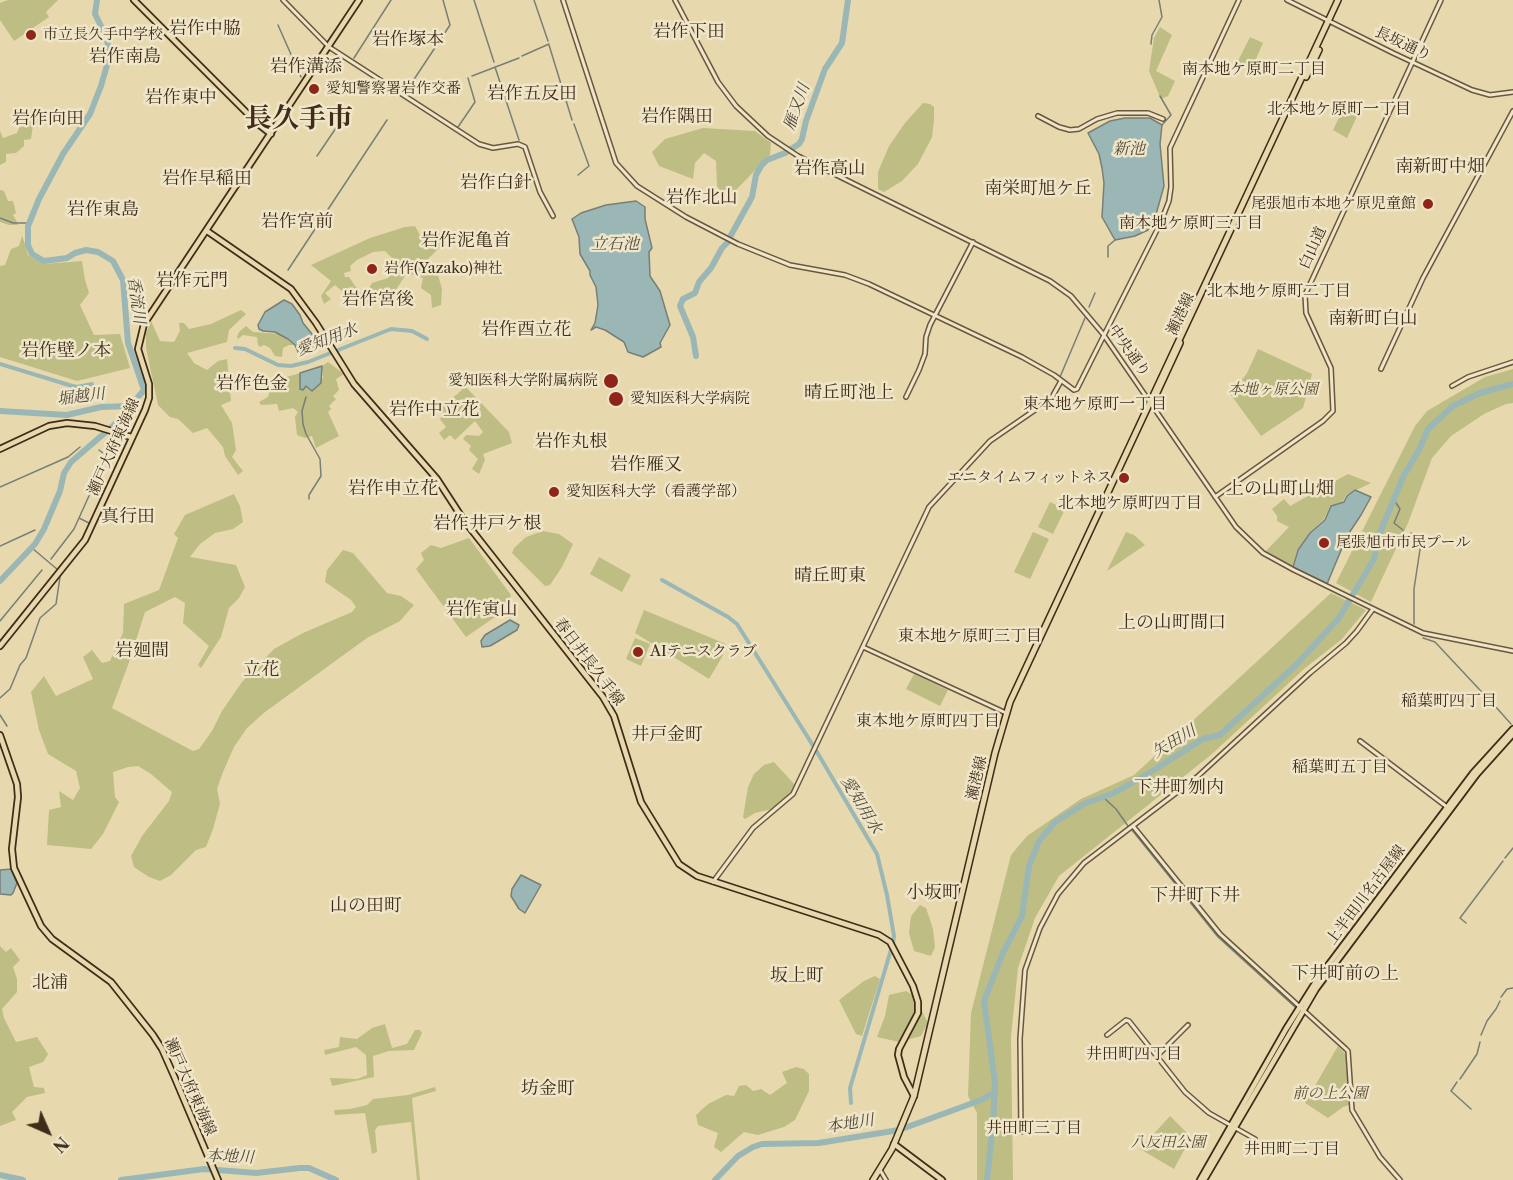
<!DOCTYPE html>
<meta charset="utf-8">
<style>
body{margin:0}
#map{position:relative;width:1513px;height:1180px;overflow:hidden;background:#e7d9ad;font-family:"Libre Caslon Text",serif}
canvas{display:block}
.north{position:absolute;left:18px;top:1102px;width:60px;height:60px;-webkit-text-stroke:4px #efe6ca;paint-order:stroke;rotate:135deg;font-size:16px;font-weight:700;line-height:24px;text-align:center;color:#402c19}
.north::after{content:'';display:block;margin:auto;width:21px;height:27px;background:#402c19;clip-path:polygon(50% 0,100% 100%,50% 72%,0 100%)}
</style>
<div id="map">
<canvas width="1513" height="1180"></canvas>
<div class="north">N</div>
</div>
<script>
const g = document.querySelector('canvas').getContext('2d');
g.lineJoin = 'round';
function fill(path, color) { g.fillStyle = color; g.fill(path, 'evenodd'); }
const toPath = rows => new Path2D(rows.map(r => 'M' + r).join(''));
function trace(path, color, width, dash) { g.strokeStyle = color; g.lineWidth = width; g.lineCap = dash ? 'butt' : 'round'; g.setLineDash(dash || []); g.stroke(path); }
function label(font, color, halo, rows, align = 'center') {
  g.font = font + ' "Libre Caslon Text","Noto Serif JP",serif'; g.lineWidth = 5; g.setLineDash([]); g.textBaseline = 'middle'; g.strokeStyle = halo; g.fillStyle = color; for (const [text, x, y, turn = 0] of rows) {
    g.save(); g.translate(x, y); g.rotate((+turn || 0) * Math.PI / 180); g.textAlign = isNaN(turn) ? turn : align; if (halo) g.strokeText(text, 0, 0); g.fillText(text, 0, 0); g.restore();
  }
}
const green = toPath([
 [8,0,58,0,46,12,49,17,14,41,0,20,0,3],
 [1160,27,1172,35,1156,71,1175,81,1168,96,1161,99,1149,71,1154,38],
 [1250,37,1263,43,1251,70,1237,63],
 [923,103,930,104,934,107,934,120,932,137,918,164,902,181,884,192,878,189,878,172,889,146,905,123],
 [1345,105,1359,112,1347,138,1333,130],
 [39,111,38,124,33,125,31,139,24,140,24,146,16,153,6,154,6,162,0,165,0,131,3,138,17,133,19,128,29,121,32,112],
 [703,128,755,131,771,143,770,155,732,194,723,195,717,186,716,161,704,153,695,163,693,179,659,166,652,152,665,139],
 [0,190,4,191,8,201,13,201,16,213,13,215,17,222,25,244,28,255,44,264,82,261,85,280,89,293,80,305,94,335,120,334,130,368,77,381,0,357,0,266,5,265,11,249,19,246,22,236,18,225,9,225,0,222],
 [415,226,421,237,439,232,441,246,428,259,436,268,442,289,441,305,432,308,431,295,421,288,423,278,407,273,393,294,366,304,351,299,335,285,325,293,331,299,324,304,321,296,331,281,311,265,370,238,405,227],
 [385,251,393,259,390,268,393,272,388,278,372,283,368,290,360,293,349,277,345,277,344,273,351,271,350,266,357,260,373,252],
 [241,310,246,314,229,330,227,342,187,353,194,363,207,370,218,361,227,359,231,401,221,405,232,423,236,450,232,457,243,471,238,475,225,456,223,447,207,428,193,433,178,419,170,417,158,405,146,348,146,334,151,321,160,341,174,342,180,331,179,323,184,323,189,329,211,324],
 [246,326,253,332,280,334,295,345,289,345,283,348,282,357,275,356,270,348,264,345,260,347,258,345,257,337,243,335,238,339,237,337,239,332],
 [1258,349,1312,374,1303,408,1261,436,1231,395,1247,373],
 [328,362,344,374,336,379,339,390,333,396,336,399,329,406,331,409,328,412,339,436,316,448,312,436,305,438,297,435,295,417,298,412,293,408,279,411,277,404,261,405,259,402,268,397,270,391,281,389,283,378,300,373,300,389,306,386,312,391,323,378,322,366],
 [1513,369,1513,403,1506,404,1484,414,1451,436,1432,458,1408,523,1371,602,1336,583,1415,426,1427,411,1485,377],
 [461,382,509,432,512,443,483,454,485,460,479,474,472,469,478,459,469,450,471,446,463,439,466,435,479,436,483,432,475,421,455,440,450,435,444,440,439,433,446,427,440,419,443,415,438,410,462,390,458,385],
 [1348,474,1371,483,1346,495,1343,501,1330,506,1324,519,1308,534,1297,550,1292,567,1265,552,1289,527,1277,521,1277,516,1272,509,1284,499,1290,506],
 [234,494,240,506,243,522,233,529,215,533,200,544,190,557,236,565,245,587,239,598,229,608,221,637,201,668,198,665,209,646,183,623,185,603,175,597,145,612,128,665,112,708,193,751,199,749,212,731,222,711,242,682,274,649,303,633,352,612,356,607,351,600,325,582,327,570,343,550,353,553,387,593,401,596,414,605,400,621,367,638,265,712,247,728,234,747,223,772,217,789,220,804,213,829,206,847,196,850,171,875,160,881,149,877,134,867,131,856,142,836,169,801,172,792,151,774,138,766,128,767,113,772,115,797,119,802,103,834,91,849,47,845,49,810,61,807,59,791,73,800,80,788,76,771,48,754,39,730,31,692,44,676,56,696,93,679,83,657,92,650,102,663,110,661,123,633,124,604,159,590,178,538,174,534,185,515],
 [1050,502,1065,509,1053,534,1038,527],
 [543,531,559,534,573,544,562,567,550,585,545,586,512,553,514,548,526,537],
 [1033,532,1049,539,1030,579,1014,572],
 [1126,532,1134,535,1145,545,1107,571],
 [469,538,511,595,505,610,466,637,416,569,424,560,421,553,431,545,441,548],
 [599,557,631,575,622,592,590,574],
 [1331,593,1366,610,1341,640,1305,668,1212,754,1059,876,1035,918,1018,968,1011,1037,1013,1180,977,1180,977,1113,968,1096,971,1013,1011,855,1027,836,1081,799,1134,775],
 [644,610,726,644,722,657,709,679,635,633],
 [635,638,650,644,641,666,626,659],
 [914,674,948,690,940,706,906,689],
 [774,762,795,785,791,792,776,808,755,813,745,819,743,817,748,787,754,774,764,765],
 [920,905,926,908,933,929,935,947,931,956,914,951,909,933,911,916],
 [0,946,6,952,11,948,20,960,13,967,17,979,17,992,2,1009,4,1018,16,1042,37,1037,48,1054,43,1062,29,1067,34,1087,44,1088,45,1093,27,1097,12,1112,16,1120,0,1126],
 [875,976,880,979,862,1036,856,1034,839,1000,864,981],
 [906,991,914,996,928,1023,921,1036,899,1042,877,1037,885,1016,889,995],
 [385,1024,392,1048,407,1044,415,1030,420,1030,422,1033,414,1050,389,1051,373,1056,374,1077,332,1086,330,1078,357,1079,367,1075,366,1055,356,1047,325,1055,324,1050,339,1047,340,1037,357,1039,372,1028],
 [1338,1046,1346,1055,1349,1105,1343,1107,1328,1118,1305,1103],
 [796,1067,804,1069,809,1074,809,1091,795,1120,784,1127,758,1135,744,1132,721,1152,714,1147,718,1133,698,1125,696,1115,708,1104,726,1095,734,1096,739,1086,746,1085,753,1091,761,1089,770,1095,787,1083,782,1072],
 [435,1087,436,1091,412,1098,420,1180,417,1180,411,1122,378,1126,375,1130,377,1152,372,1154,365,1113,335,1115,334,1110,350,1109,367,1105,373,1099,408,1095],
 [1170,1116,1191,1137,1174,1169,1140,1149]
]);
const water = toPath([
 [1125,118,1150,118,1162,125,1160,144,1164,186,1155,218,1148,230,1135,236,1115,240,1102,217,1104,183,1102,168,1099,154,1088,133,1110,121,1125,118],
 [636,201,645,207,645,219,652,248,649,252,650,276,660,291,670,325,660,343,661,347,643,357,628,352,624,342,605,330,596,327,591,330,595,323,598,305,596,287,590,275,590,271,580,254,579,237,572,219,581,213,606,205,636,201],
 [284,300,292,304,300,315,303,323,321,345,299,354,295,345,288,339,275,332,263,331,259,329,258,325,265,312,284,300],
 [322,366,321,383,312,391,306,386,303,390,300,389,300,373,322,366],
 [1355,490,1371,497,1361,515,1347,536,1327,584,1293,567,1298,550,1310,533,1325,520,1331,506,1344,502,1347,496,1355,490],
 [510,620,519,625,517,630,490,646,482,647,481,641,485,635,510,620],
 [11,869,17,883,13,893,11,895,0,894,0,870,11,869],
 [521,875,541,885,525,913,519,909,511,896,512,889,521,875]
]);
const stream = toPath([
 [474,0,494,62],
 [534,0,548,41],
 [278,25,301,77],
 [1151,44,1152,35,1162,17,1159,0],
 [549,45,572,120],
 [522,56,549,44],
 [354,58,391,0],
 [495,67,519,140],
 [472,76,519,58],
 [405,93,450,25,443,0],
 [1160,96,1171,115,1162,125],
 [574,124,589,166,578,175],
 [458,127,475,102,468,78],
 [317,156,336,128],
 [0,218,13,223,29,223],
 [1108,257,1108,246,1115,240],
 [288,270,387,120],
 [1089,307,1095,293],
 [1060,377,1085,318],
 [306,397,302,411,303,424,306,434,320,459,321,476,309,495,309,499],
 [0,487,68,457,80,447],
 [1394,500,1400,509,1394,523,1403,530],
 [79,518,89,523],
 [1411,533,1419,537,1421,543,1414,589,1414,624],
 [0,546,35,530],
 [32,548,58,570],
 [51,559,74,529,107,456,99,450],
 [0,621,42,570],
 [1423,638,1435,642,1493,704],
 [0,698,10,689,20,665,26,658,40,618,56,604,60,577],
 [1495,706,1511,724],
 [0,715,7,726],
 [1103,797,1116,809,1128,826],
 [1132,830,1218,937,1295,1007],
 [1505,858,1513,848],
 [1466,923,1460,918,1503,861],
 [1501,997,1507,989,1513,988],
 [1481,1035,1487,1021,1496,1009,1500,1001],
 [1460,1079,1477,1054,1480,1042],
 [1457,1082,1451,1091,1471,1109]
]);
const canal = toPath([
 [235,348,245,349,278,365,291,366,308,362,391,329,412,331,427,339],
 [0,364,69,385,77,387,92,384],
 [662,580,728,617,737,624,817,752,877,854,887,895,894,936,893,943,850,1088,851,1103]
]);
const river = toPath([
 [730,237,752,197,756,175,761,166,767,160,785,153,799,144,802,139,806,121,825,69,842,43,848,0],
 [696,356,693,337,680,306,683,299,695,293,699,282,711,268,722,248,728,242],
 [0,411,67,415,101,407,130,406],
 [0,581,35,544,44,529,60,491,64,473,71,462,114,425,144,390,128,343,123,280,113,261,98,252,86,250,75,253,67,258,44,261,32,254,28,245,28,226,39,199,63,154,90,114,101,86,109,58,109,49,106,36,95,14,97,0],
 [0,1175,23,1180],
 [121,1180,204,1169,256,1173,300,1168,309,1168,336,1180],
 [715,1180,738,1156,753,1147,762,1144,819,1143,899,1130,981,1100,995,1092],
 [987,1180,993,1122,995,1083,984,1001,1003,953,1022,916,1029,866,1039,841,1055,822,1084,804,1114,793,1146,775,1203,739,1220,735,1296,665,1339,618,1374,559,1379,535,1404,475,1419,450,1428,429,1453,406,1480,393,1513,384]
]);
const minor = toPath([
 [283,0,329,47,479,144,493,148,518,144,525,147,540,192,553,216],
 [563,0,616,163,637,186,686,217,738,244,790,265,845,275,869,284,1022,357,1054,375,1074,390,1077,389,1091,361,1160,224,1169,201,1171,187,1170,148,1239,0],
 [675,0,718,82,736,106,768,136,798,156,1050,281,1071,296,1103,334,1236,527,1263,553,1294,570,1423,633,1513,651],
 [1287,0,1393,53,1472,90,1490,95,1513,92],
 [1038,116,1059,127,1070,130,1079,129,1097,119,1117,113,1148,113,1163,119],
 [1381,369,1423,278,1513,111],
 [1452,386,1468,377,1513,362],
 [906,397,919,370,925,354,926,337,930,325,973,242],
 [1215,497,1323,421,1333,411,1331,368,1306,313,1305,295,1441,0],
 [863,647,1006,713],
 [1360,741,1447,807],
 [1133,826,1220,934,1346,1049,1348,1051,1352,1110,1380,1157,1400,1180],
 [713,882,753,828,793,794,929,507,990,441,1051,399,1061,381],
 [1107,1035,1126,1020,1129,1021,1185,1092,1209,1113,1255,1139],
 [1157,1056,1188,1025],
 [1021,1132,1020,1039,1025,970,1040,928,1058,894,1084,863,1197,777,1310,673,1346,643,1357,631,1373,609],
 [880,1170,886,1180]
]);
const major = toPath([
 [134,0,257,123,271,134],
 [207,231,291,289,316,323,354,384,437,479,463,519,603,697,614,716,641,802,679,864,697,876,879,935,890,942,913,986,918,1002,918,1013,899,1049,898,1055,904,1077,914,1096],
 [0,449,49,426,67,423,95,426,131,437],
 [0,646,85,540,145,410,149,398,149,384,138,349,144,324,359,0],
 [0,735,17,784,18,797,12,849,14,868,41,926,52,939,111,982,153,1035,162,1049,174,1076,218,1180],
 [894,1144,942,1180],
 [1200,1180,1286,1029,1317,980,1473,773,1513,729],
 [1204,1180,1316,989,1477,774,1513,734]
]);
const highway = toPath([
 [1306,77,1319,50],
 [1155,397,1180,343],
 [873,1180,892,1149,914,1096,995,753,1010,702,1338,0]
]);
const markers = [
 [31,35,6,"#8f2418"],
 [314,89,6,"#8f2418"],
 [1428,204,6,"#8f2418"],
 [372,269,6,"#8f2418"],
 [611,381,8,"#8f2418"],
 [616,399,8,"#8f2418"],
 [1124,478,6,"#8f2418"],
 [554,492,6,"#8f2418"],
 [1324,543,6,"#8f2418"],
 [638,652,6,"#8f2418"]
];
const poiNames = [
 ["市立長久手中学校",43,35],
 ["愛知警察署岩作交番",326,89],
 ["尾張旭市本地ケ原児童館",1416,204,"right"],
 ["岩作(Yazako)神社",384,269],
 ["愛知医科大学附属病院",598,381,"right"],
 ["愛知医科大学病院",630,399],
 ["エニタイムフィットネス",1112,478,"right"],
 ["愛知医科大学（看護学部）",566,492],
 ["尾張旭市市民プール",1336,543],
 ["AIテニスクラブ",650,652]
];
const streetNames = [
 ["長坂通り",1403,44,25],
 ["白山道",1313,248,-66],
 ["瀬港線",1181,314,-65],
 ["中央通り",1129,351,55],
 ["瀬戸大府東海線",114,447,-66],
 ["春日井長久手線",589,662,53],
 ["瀬港線",977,778,-77],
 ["上半田川名古屋線",1366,895,-53],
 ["瀬戸大府東海線",190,1087,66]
];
const parkNames = [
 ["本地ヶ原公園",1273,390],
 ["前の上公園",1330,1094],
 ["八反田公園",1168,1143]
];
const neighbourhoodNames = [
 ["南本地ケ原町二丁目",1254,69],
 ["北本地ケ原町一丁目",1339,109],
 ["南本地ケ原町三丁目",1191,223],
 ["北本地ケ原町二丁目",1279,291],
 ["東本地ケ原町一丁目",1095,404],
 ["北本地ケ原町四丁目",1130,503],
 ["東本地ケ原町三丁目",970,636],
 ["稲葉町四丁目",1449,701],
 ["東本地ケ原町四丁目",928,721],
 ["稲葉町五丁目",1340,767],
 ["井田町四丁目",1134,1054],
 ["井田町三丁目",1034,1128],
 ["井田町二丁目",1292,1149]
];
const waterNames = [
 ["雁又川",797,107,-70],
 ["新池",1129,149],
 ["立石池",615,244],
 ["香流川",136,300,82],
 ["愛知用水",327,340,-21],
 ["堀越川",81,397,-7],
 ["矢田川",1174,742,-31],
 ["愛知用水",861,805,59],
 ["本地川",850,1124,-9],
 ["本地川",230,1157,2]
];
const quarterNames = [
 ["岩作中脇",205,29],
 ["岩作下田",689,32],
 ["岩作塚本",408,40],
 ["岩作南島",125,57],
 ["岩作溝添",306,67],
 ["岩作五反田",532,94],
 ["岩作東中",181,98],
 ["岩作隅田",677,117],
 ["岩作向田",48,119],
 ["南新町中畑",1440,167],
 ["岩作高山",830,169],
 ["岩作早稲田",207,179],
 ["岩作白針",496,183],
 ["南栄町旭ケ丘",1038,189],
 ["岩作北山",702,198],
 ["岩作東島",103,210],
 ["岩作宮前",297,222],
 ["岩作泥亀首",466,241],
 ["岩作元門",192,281],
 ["岩作宮後",378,300],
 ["南新町白山",1373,319],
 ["岩作酉立花",526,330],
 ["岩作壁ノ本",66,351],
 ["岩作色金",252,384],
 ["晴丘町池上",849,393],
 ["岩作中立花",434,410],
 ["岩作丸根",571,442],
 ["岩作雁又",646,465],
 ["岩作申立花",393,489],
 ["上の山町山畑",1280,489],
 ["真行田",128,517],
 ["岩作井戸ケ根",487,524],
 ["晴丘町東",830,576],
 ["岩作寅山",482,610],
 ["上の山町間口",1172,623],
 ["岩廻間",142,651],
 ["立花",261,670],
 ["井戸金町",667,735],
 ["下井町刎内",1179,788],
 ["小坂町",933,893],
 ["下井町下井",1195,896],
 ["山の田町",366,906],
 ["下井町前の上",1345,974],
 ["坂上町",797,976],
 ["北浦",50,983],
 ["坊金町",548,1089]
];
const townNames = [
 ["長久手市",299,119]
];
fill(green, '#bdbd84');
fill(water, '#9bb7b5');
trace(water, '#777f77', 1.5);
trace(stream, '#777f77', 1.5);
trace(canal, '#9bb7b5', 4);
trace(river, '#9bb7b5', 6);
trace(minor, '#6a573e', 6);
trace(major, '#402c19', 8);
trace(highway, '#402c19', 8);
trace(minor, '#efe6ca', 3);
trace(major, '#e7d9ad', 4.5);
trace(highway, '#e7d9ad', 5);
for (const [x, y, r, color] of markers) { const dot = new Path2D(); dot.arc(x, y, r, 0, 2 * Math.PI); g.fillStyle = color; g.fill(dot); trace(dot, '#efe6ca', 2); }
label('15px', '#402c19', '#efe6ca', poiNames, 'left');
label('15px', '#402c19', '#efe6ca', streetNames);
label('italic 15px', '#59492e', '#efe6ca', parkNames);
label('16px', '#402c19', '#efe6ca', neighbourhoodNames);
label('italic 16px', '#524838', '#efe6ca', waterNames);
label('18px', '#402c19', '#efe6ca', quarterNames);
label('bold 27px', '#402c19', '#efe6ca', townNames);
</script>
